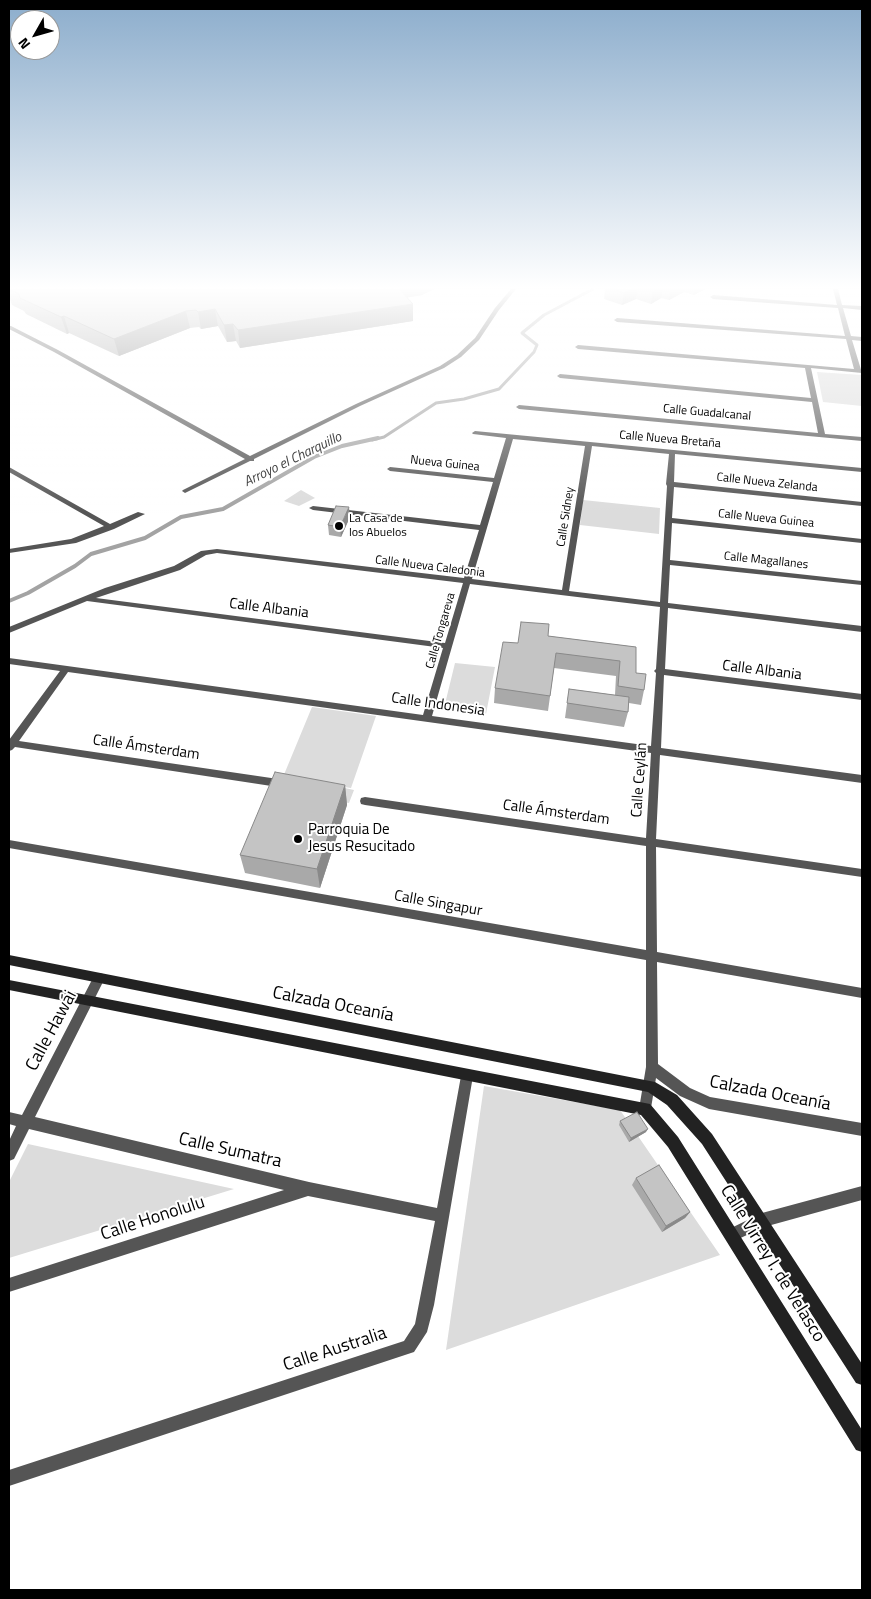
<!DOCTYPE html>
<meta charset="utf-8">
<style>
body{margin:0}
#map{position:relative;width:871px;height:1599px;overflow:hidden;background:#fff;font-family:"Titillium Web",sans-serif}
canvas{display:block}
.frame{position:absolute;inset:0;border:10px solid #000;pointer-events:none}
.north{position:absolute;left:10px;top:10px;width:50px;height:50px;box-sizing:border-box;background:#fff;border:1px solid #999;border-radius:50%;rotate:232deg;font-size:14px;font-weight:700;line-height:20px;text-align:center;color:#000}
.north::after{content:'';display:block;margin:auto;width:18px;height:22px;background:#000;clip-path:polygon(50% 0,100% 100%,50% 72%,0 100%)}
</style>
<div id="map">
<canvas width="871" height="1599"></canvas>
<div class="frame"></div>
<div class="north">N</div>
</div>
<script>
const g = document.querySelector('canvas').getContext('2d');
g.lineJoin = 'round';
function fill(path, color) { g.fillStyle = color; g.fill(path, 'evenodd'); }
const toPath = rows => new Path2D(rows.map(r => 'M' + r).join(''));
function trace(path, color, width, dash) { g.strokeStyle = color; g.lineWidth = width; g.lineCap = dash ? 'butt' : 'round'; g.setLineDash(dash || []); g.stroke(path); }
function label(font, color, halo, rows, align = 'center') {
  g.font = font + ' "Titillium Web",sans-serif'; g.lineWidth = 4; g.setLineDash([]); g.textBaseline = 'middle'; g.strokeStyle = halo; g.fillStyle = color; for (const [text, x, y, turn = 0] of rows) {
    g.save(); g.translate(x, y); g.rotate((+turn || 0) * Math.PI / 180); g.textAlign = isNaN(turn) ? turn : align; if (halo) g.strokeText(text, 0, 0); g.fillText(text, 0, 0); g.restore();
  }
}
const green = toPath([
 [817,372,862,375,862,406,823,402],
 [301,490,315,498,299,506,284,501],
 [583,500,660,508,659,534,580,525],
 [455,663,495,667,486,714,444,708],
 [312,707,376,716,351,788,331,785,354,790,349,803,326,799,283,777],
 [484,1086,620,1110,720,1255,446,1350],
 [28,1144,234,1189,9,1258,9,1182]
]);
const streamFar1 = toPath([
 [372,440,384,437,436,403,464,399,499,389,534,352,537,345,522,333,544,315,593,289]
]);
const stream = toPath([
 [9,601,28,593,75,566,91,554,145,538,181,517,223,509,314,457,342,446,378,438]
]);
const lane = toPath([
 [511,289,516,289,499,310,479,340,461,357,444,368,360,406,254,459,254,461,250,461,185,493,182,491,183,490,245,459,54,352,9,329,9,326,11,326,58,350,250,456,356,404,440,366,457,355,475,338,495,308,511,289]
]);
const street = toPath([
 [833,289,838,289,842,305,862,306,862,310,843,308,851,336,862,337,862,341,852,340,862,373,811,368,825,434,862,437,862,441,519,409,516,407,519,405,818,433,812,402,560,378,557,376,560,374,811,398,805,368,578,349,575,347,578,345,854,369,846,339,617,322,614,320,617,318,845,336,838,308,713,299,710,297,713,295,837,305,833,289],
 [475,431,862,468,862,472,675,454,674,482,862,502,862,506,674,487,672,518,862,539,862,543,672,523,670,560,862,581,862,585,670,565,668,603,862,626,862,632,668,608,665,669,862,694,862,700,664,675,661,748,862,775,862,783,660,755,656,839,862,869,862,877,656,847,657,952,862,988,862,998,657,962,658,1064,690,1088,710,1097,862,1123,862,1136,709,1109,680,1096,656,1078,650,1114,645,1115,640,1114,639,1109,646,1067,646,960,9,848,9,840,646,950,646,846,365,805,361,804,360,801,361,798,365,797,646,838,651,753,68,672,19,741,278,779,283,783,278,787,15,747,12,750,9,751,9,740,60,671,9,664,9,658,423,715,443,648,87,601,9,633,9,627,105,588,174,566,201,551,217,549,464,578,479,530,313,510,309,508,313,506,480,525,493,482,390,471,387,469,390,467,494,478,506,438,473,434,472,433,475,431],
 [513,439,585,446,562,590,472,579,513,439],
 [592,446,669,454,666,484,667,486,660,602,569,591,592,446],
 [217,553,463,583,445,643,96,598,180,570,206,555,217,553],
 [470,584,660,607,656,669,654,671,656,673,651,746,432,716,470,584],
 [9,467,110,524,138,512,145,514,114,529,76,543,9,553,9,549,71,539,104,526,9,472,9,467],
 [99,973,103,974,105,978,35,1117,309,1182,437,1208,461,1076,463,1072,467,1070,471,1072,473,1076,434,1305,427,1332,414,1352,9,1486,9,1470,404,1341,415,1324,435,1221,308,1196,9,1292,9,1278,284,1190,29,1129,14,1159,9,1161,9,1141,16,1126,9,1124,9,1112,22,1115,95,974,99,973],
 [862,1186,862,1200,764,1227,732,1242,727,1240,725,1235,727,1230,762,1213,862,1186]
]);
const secondary = toPath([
 [9,955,655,1082,677,1095,712,1134,862,1364,862,1385,856,1383,702,1144,667,1105,648,1092,9,965,9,955],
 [9,980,650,1104,678,1137,862,1430,862,1452,856,1450,668,1147,641,1115,9,990,9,980]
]);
const wall = toPath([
 [9,289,434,289,422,295,407,297,413,304,413,321,240,348,236,341,227,342,218,326,201,329,199,327,190,328,119,356,69,333,67,334,26,314,24,311,12,305,9,296],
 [605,289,705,289,694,295,684,292,669,300,661,298,651,304,636,299,622,305,604,299],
 [350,517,341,537,329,535,328,525],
 [548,636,636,647,636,673,644,690,641,705,629,703,628,712,624,727,565,718,569,689,615,695,616,676,554,668,548,711,494,703,495,688,518,643],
 [345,785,347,805,320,888,245,873,240,855],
 [620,1121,646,1132,629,1142,619,1125],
 [636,1178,690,1212,685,1218,662,1232,632,1185]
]);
const shadedWall = toPath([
 [393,289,434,289,422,295,394,300],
 [631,289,637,289,636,299,622,305,624,293],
 [656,289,663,289,661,298,651,304,653,291],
 [671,289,684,289,684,292,669,300],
 [695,289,705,289,694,295],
 [413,304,413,321,240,348,238,330],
 [215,309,218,326,201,329,198,312],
 [186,311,190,328,119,356,114,339],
 [64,316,69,333,67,334,61,317],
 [233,324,236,341,227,342,224,325],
 [349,507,350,517,341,537,340,527],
 [345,785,347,805,320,888,317,869],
 [648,1129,646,1132,629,1142,631,1138],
 [690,1212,685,1218,662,1232,666,1226]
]);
const building = toPath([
 [9,289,399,289,413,304,238,330,233,324,224,325,215,309,198,312,196,310,186,311,114,339,64,316,61,317,20,298,19,294,9,289],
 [614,289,631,289,624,293,614,289],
 [336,506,349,507,340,527,328,525,336,506],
 [521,622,549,624,548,636,636,647,636,673,646,674,644,690,618,686,620,661,556,653,550,696,495,688,503,642,518,643,521,622],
 [569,689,629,697,628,712,567,703,569,689],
 [275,772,345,785,317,869,240,855,275,772],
 [637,1112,648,1129,631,1138,620,1121,637,1112],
 [659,1165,690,1212,666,1226,636,1178,659,1165]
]);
const markers = [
 [339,526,5,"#000"],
 [298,839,5,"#000"]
];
const farStreetnames = [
 ["Calle Guadalcanal",707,413,5],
 ["Calle Nueva Bretaña",670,440,5],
 ["Nueva Guinea",445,464,6],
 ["Calle Nueva Zelanda",767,483,6],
 ["Calle Sidney",566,517,-81],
 ["Calle Nueva Guinea",766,519,6],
 ["Calle Magallanes",766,561,6],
 ["Calle Nueva Caledonia",430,567,7],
 ["Calle Tongareva",441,631,-74]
];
const farPoinames = [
 ["La Casa de",349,519],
 ["los Abuelos",349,533]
];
const farWaternames = [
 ["Arroyo el Charquillo",293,460,-26]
];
const streetNames = [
 ["Calle Albania",269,609,7],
 ["Calle Albania",762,671,7],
 ["Calle Indonesia",438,705,8],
 ["Calle Ámsterdam",146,748,8],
 ["Calle Ceylán",640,780,-86],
 ["Calle Ámsterdam",556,813,8],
 ["Calle Singapur",438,904,10]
];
const poiNames = [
 ["Parroquia De",308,830],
 ["Jesus Resucitado",308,847]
];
const nearStreetnames = [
 ["Calzada Oceanía",333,1005,11],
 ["Calle Hawái",52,1031,-62],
 ["Calzada Oceanía",770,1094,11],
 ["Calle Sumatra",230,1151,13],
 ["Calle Honolulu",153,1219,-18],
 ["Calle Virrey I. de Velasco",772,1264,58],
 ["Calle Australia",335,1350,-18]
];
fill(green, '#dcdcdc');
trace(streamFar1, '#a3a3a3', 3);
trace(stream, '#a3a3a3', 4);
fill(lane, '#555');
fill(street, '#555');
fill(secondary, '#222');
fill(wall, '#a9a9a9');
fill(shadedWall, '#898989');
fill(building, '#c4c4c4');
trace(building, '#898989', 1);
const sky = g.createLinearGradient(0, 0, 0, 513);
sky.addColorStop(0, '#8cadcc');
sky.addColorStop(0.56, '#fff');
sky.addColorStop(1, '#ffffff00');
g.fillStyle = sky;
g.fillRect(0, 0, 871, 513);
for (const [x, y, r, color] of markers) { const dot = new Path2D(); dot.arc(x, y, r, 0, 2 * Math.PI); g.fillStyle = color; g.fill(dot); trace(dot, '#fff', 2); }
label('12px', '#000', '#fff', farStreetnames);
label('12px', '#000', '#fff', farPoinames, 'left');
label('italic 14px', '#444', '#fff', farWaternames);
label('15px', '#000', '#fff', streetNames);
label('15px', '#000', '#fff', poiNames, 'left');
label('18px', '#000', '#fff', nearStreetnames);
</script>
